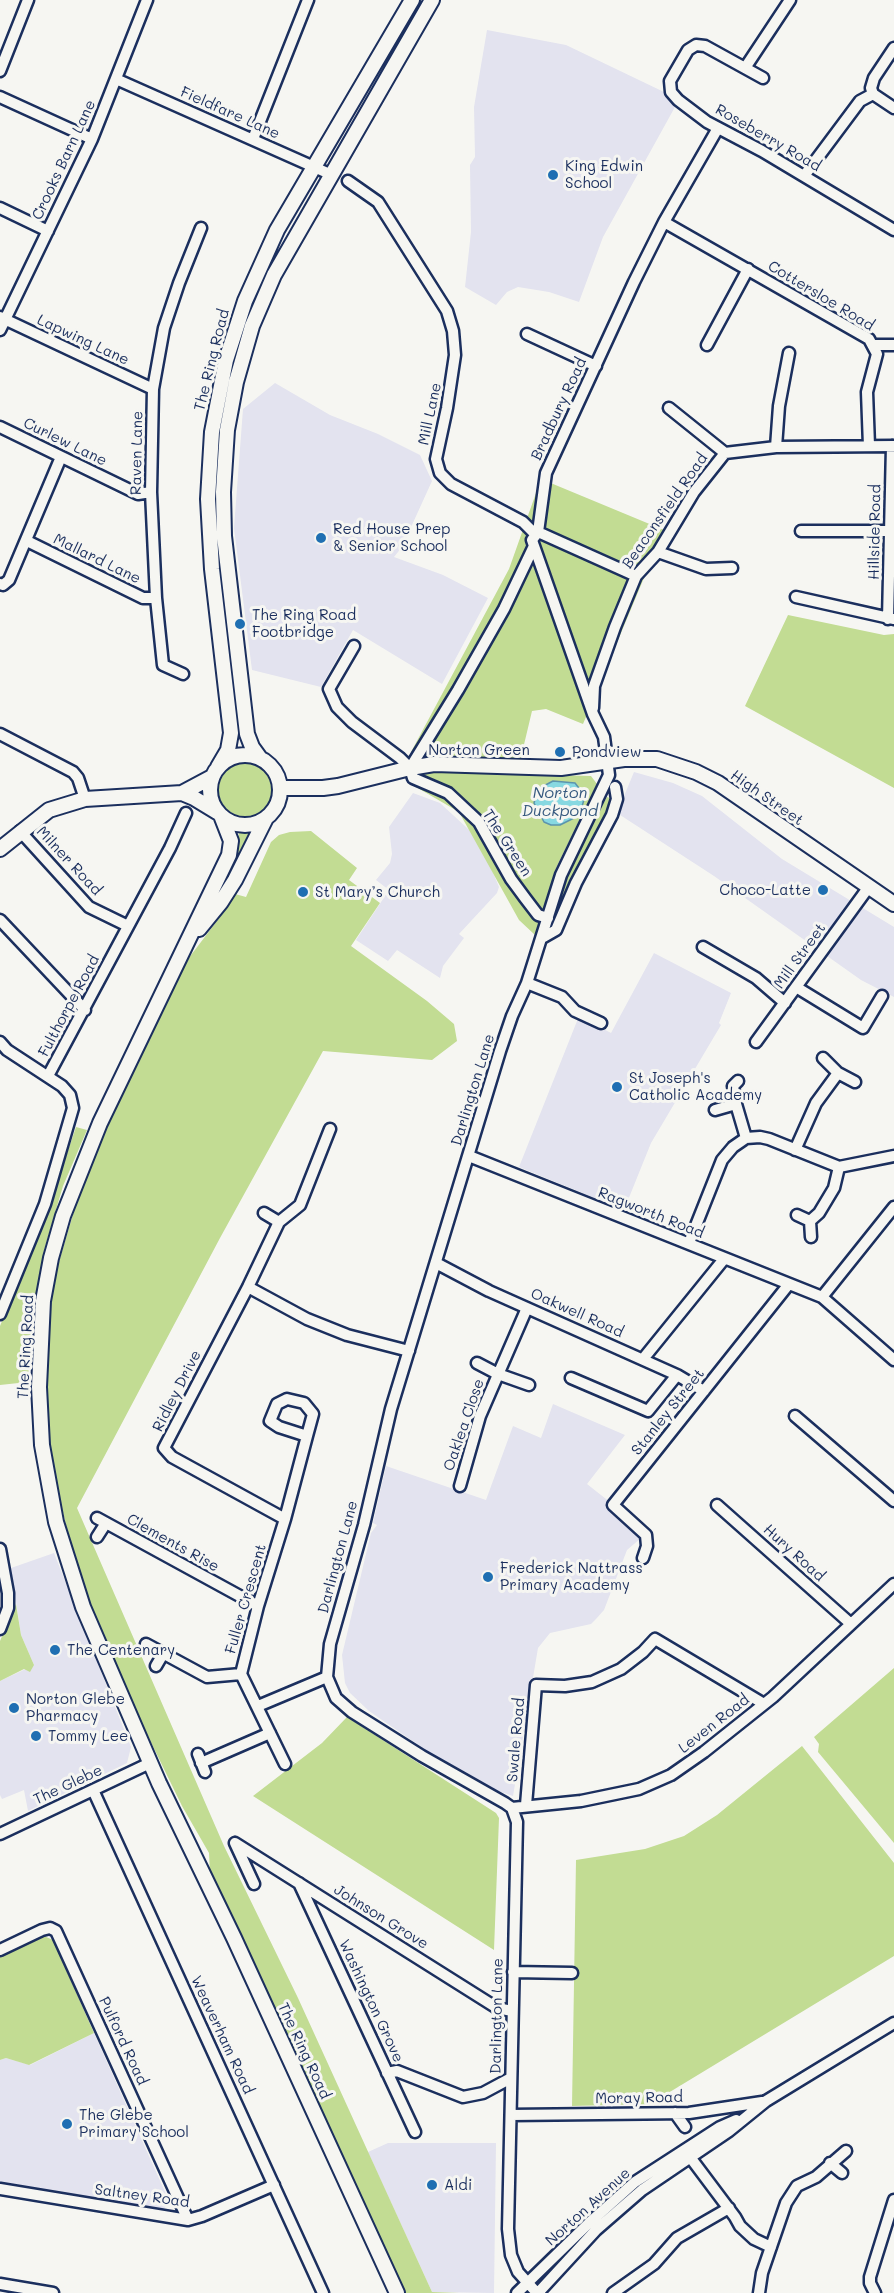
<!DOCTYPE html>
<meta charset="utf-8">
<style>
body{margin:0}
canvas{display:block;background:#f6f6f2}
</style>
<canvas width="894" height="2293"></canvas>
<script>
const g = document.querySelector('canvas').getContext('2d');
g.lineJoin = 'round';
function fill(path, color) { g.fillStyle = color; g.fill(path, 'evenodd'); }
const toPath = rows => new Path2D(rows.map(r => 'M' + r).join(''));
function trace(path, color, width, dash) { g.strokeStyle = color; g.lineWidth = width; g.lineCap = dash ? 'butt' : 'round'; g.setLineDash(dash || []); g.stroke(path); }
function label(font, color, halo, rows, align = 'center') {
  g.font = font + ' Mali,sans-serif'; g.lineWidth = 6; g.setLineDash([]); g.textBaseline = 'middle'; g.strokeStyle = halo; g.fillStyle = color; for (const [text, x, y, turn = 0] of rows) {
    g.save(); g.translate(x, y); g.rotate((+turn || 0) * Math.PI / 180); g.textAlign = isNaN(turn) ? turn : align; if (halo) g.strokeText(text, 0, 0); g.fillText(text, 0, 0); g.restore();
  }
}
const built = toPath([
 [487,30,566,45,664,92,675,107,603,237,579,302,549,292,518,287,507,292,496,305,465,287,471,232,470,165,475,157,474,107],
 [275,383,330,415,378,434,420,455,432,481,402,547,394,557,443,575,488,598,442,684,353,630,321,687,252,670,234,528,243,409],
 [634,772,673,783,702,796,782,859,894,927,894,997,861,980,714,876,617,813],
 [413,793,440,803,479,839,499,887,497,893,459,934,464,938,443,966,440,978,397,950,388,961,356,940,389,890,376,880,390,863,392,854,389,827],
 [654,953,731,993,719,1023,721,1025,651,1143,624,1210,519,1167,579,1016,611,1033],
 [553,1404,625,1435,587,1484,620,1510,616,1516,641,1538,627,1550,604,1610,596,1619,591,1624,550,1633,538,1648,513,1796,489,1788,449,1766,369,1711,350,1693,345,1683,342,1655,371,1533,377,1525,373,1523,386,1466,486,1500,513,1426,541,1438],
 [54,1553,131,1747,127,1763,28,1811,24,1790,2,1799,0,1795,0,1681,34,1665,21,1635,11,1568],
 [94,2033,170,2203,162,2210,0,2183,0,2060,6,2058,30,2065],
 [388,2143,496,2143,494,2293,432,2292,368,2152]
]);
const green = toPath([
 [541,479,664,530,583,724,546,709,532,711,517,774,591,776,597,784,556,868,535,935,519,920,459,812,416,787,411,752,509,569],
 [788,615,884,635,894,634,894,788,745,706],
 '218 789a28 28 0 1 1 56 0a28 28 0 1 1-56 0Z',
 [607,797,610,798,612,804,551,926,560,893,581,841],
 [311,831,357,868,349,880,380,903,351,946,427,1001,454,1024,457,1041,432,1060,323,1051,220,1238,77,1508,224,1846,298,1998,432,2292,459,2293,402,2293,210,1874,209,1853,182,1806,126,1691,78,1575,50,1458,46,1378,53,1282,82,1184,120,1095,188,959,220,917,235,894,246,897,271,842,279,835,290,832],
 [239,832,252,832,241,857,236,855],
 [76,1127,87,1130,63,1186,44,1250,31,1324,28,1382,0,1385,0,1326,48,1210],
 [16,1604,21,1635,34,1665,30,1672,24,1669,0,1681,0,1641],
 [894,1668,894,1843,818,1752,819,1744,814,1737],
 [347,1717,496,1813,499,1818,494,1950,253,1796,322,1743],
 [802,1746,894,1863,894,1956,650,2104,572,2106,576,1860,645,1849,684,1836,717,1815],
 [44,1936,53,1940,94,2033,29,2065,6,2058,0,2060,0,1957]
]);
const water = toPath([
 [553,781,575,783,585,796,581,810,576,817,560,825,551,825,544,822,534,803,538,789,553,781]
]);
const minor = toPath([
 [745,68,790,0],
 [0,71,28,0],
 [763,78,705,46,696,45,688,50,670,81,671,92,678,100,707,122,762,151,894,230],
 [116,79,332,175],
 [873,94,894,108],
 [0,97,92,139],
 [253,139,308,0],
 [804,176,860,101,873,94,871,88,874,78,894,48],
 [348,181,378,202,447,311,453,331,455,355,447,408,436,459,440,473,451,484,523,522,535,534],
 [0,208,48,231],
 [664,222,869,339,877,354,867,392,869,446],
 [0,317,153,389],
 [0,330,92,139,147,0],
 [527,334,596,366],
 [707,345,748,269],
 [873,345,894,345],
 [669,408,725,453],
 [0,427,138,494,151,492],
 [776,447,779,406,789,353],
 [801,531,894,531],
 [538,532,636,576],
 [27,541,143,598,156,598],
 [534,546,593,714,604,737,609,775,561,875,527,983,512,1016,500,1051,391,1409,364,1525,330,1644,327,1677,336,1698,352,1712,422,1756,505,1803,512,1808,517,1822,508,2229,511,2255,518,2272,537,2293],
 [658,552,706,569,732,568],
 [0,584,3,585,9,580,61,457],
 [796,597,894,619],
 [888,619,892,446],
 [354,646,329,689,337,707,352,722,400,758,410,768,413,778,448,793,479,822,511,879,525,898,538,915,548,918],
 [183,674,163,665,156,598,151,492,153,389,164,328,179,283,201,228],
 [593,708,594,686,615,627,636,576,658,552,694,492,725,453,776,447,894,446],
 [0,734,73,772,78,778,85,799],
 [410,768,458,690,504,609,534,546,532,540,538,532,546,473,634,282,664,222,718,128],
 [20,831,89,907,128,926],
 [0,920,85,1010],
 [542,938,556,930,576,883,612,815,617,799,615,787],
 [703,947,756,978,785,1003],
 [527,983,562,997,575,1011,601,1023],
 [796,987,863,1028,882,996],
 [0,1042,7,1050,62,1086,70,1095,73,1108,45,1204,0,1314],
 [756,1042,868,888],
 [823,1058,838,1073,855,1082],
 [48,1076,170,848,186,813],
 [738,1081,733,1086,736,1104,746,1138],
 [715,1110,736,1104],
 [795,1150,816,1103,838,1073],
 [469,1156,822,1297,894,1360],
 [264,1213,279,1222,300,1205,330,1129],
 [797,1215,810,1221,811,1237],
 [810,1221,819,1213,834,1188,839,1167],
 [279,1222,248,1287,164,1448,172,1457,285,1519],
 [689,1243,722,1160,733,1147,746,1138,760,1137,769,1139,839,1167,894,1156],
 [436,1263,489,1291,677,1375,704,1391],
 [248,1287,307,1319,347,1335,409,1351],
 [822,1297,894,1207],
 [643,1359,724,1259],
 [477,1363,498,1374,529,1385],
 [571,1378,648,1411,677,1375],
 [795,1416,894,1501],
 [460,1486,480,1416,527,1308],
 [717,1505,851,1624],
 [97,1518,258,1606],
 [97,1537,106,1523],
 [0,1549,8,1593,8,1608,0,1629],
 [643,1558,647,1546,646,1535,613,1505,789,1284],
 [146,1644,207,1677,241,1674],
 [156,1666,163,1654],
 [258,1706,327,1677],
 [198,1754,205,1772],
 [201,1763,270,1733],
 [285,1764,241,1674,258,1606,285,1519,307,1436,313,1414,304,1403,287,1399,277,1404,270,1421,279,1427,307,1436],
 [93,1790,323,2293],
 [526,1805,536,1685,565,1686,592,1682,621,1669,643,1652,655,1639,764,1704],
 [512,1808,581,1801,639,1789,671,1775,704,1752,773,1697,894,1584],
 [0,1834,150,1763],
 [235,1843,497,2008,512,2011],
 [235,1843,254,1884],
 [299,1883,415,2132],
 [0,1950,42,1930,50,1928,56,1931,188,2220],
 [513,1972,572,1973],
 [387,2073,397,2071,463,2097,483,2093,511,2078],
 [675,2113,685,2127],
 [511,2115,689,2113,762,2102],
 [687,2153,735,2217,740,2226,754,2239,771,2247],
 [830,2163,842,2173],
 [0,2189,188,2220,202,2216,274,2185],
 [0,2284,53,2293],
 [517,2293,589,2223,635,2182,720,2127,736,2120],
 [538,2293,596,2230,642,2190,729,2131,766,2101,894,2023],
 [613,2293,654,2264,677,2238,729,2208],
 [759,2293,762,2273,786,2203,797,2186,816,2177,846,2151],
 [875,2293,870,2283,870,2277,894,2200]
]);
const major = toPath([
 '210 790a35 35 0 1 1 70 0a35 35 0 1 1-70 0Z',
 [260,758,252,747,247,734,224,536,223,492,227,430,236,382,252,326,274,275,432,0],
 [218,767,228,750,231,733,212,569,208,499,212,432,226,360,245,301,277,230,412,0],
 [282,788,323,788,338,786,410,768,434,764,561,768,624,759,657,759,696,772,718,783,894,904],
 [182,793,212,777],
 [222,818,231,841,229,855,100,1123,63,1216,51,1258,43,1301,39,1387,42,1445,56,1522,83,1607,159,1783,234,1938,397,2293],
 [0,849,49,810,85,799,182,793,194,798,217,812],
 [199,929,221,902,235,880,266,818]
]);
const markers = [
 [553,175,6,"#1f6fb2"],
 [321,538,6,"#1f6fb2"],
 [240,624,6,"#1f6fb2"],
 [560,752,6,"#1f6fb2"],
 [823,890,6,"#1f6fb2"],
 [303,892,6,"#1f6fb2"],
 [617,1087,6,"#1f6fb2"],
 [488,1577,6,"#1f6fb2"],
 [55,1650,6,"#1f6fb2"],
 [14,1708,6,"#1f6fb2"],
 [36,1736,6,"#1f6fb2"],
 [67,2124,6,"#1f6fb2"],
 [432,2185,6,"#1f6fb2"]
];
const streetNames = [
 ["Fieldfare Lane",230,113,24],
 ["Roseberry Road",768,138,30],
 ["Crooks Barn Lane",64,160,-65],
 ["Cottersloe Road",821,296,31],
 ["Lapwing Lane",83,340,25],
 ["The Ring Road",212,360,-76],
 ["Bradbury Road",559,409,-65],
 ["Mill Lane",430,414,-78],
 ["Curlew Lane",65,442,26],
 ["Raven Lane",137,453,-89],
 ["Beaconsfield Road",665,511,-55],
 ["Hillside Road",875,532,-89],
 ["Mallard Lane",97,559,26],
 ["Norton Green",479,750],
 ["High Street",767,798,35],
 ["The Green",507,843,57],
 ["Milner Road",69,861,47],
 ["Mill Street",800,956,-54],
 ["Fulthorpe Road",69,1006,-62],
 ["Darlington Lane",473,1090,-73],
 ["Ragworth Road",651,1213,22],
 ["Oakwell Road",577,1313,24],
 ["The Ring Road",26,1347,-87],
 ["Ridley Drive",177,1391,-63],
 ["Stanley Street",668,1412,-51],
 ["Oaklea Close",464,1425,-71],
 ["Clements Rise",173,1543,29],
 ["Hury Road",794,1553,42],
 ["Darlington Lane",338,1557,-75],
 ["Fuller Crescent",246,1599,-74],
 ["Leven Road",714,1724,-38],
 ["Swale Road",516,1740,-85],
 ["The Glebe",68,1785,-25],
 ["Johnson Grove",381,1917,32],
 ["Washington Grove",371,2001,65],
 ["Darlington Lane",497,2016,-89],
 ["Weaverham Road",222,2035,65],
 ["Pulford Road",123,2041,65],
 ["The Ring Road",304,2051,65],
 ["Moray Road",639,2098,-1],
 ["Saltney Road",142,2196,8],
 ["Norton Avenue",588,2207,-42]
];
const poiNames = [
 ["King Edwin",565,166],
 ["School",565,183],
 ["Red House Prep",333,529],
 ["& Senior School",333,546],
 ["The Ring Road",252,615],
 ["Footbridge",252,632],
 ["Pondview",572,752],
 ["Choco-Latte",811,890,"right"],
 ["St Mary’s Church",315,892],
 ["St Joseph's",629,1078],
 ["Catholic Academy",629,1095],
 ["Frederick Nattrass",500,1568],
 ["Primary Academy",500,1585],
 ["The Centenary",67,1650],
 ["Norton Glebe",26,1699],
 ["Pharmacy",26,1716],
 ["Tommy Lee",48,1736],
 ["The Glebe",79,2115],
 ["Primary School",79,2132],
 ["Aldi",444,2185]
];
const waterNames = [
 ["Norton",560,793],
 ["Duckpond",560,811]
];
fill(built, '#e3e3ef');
fill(green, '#c2dc93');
fill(water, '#87d8e1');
trace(water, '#5c94ad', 1.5);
trace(minor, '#1b2f5e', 15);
trace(major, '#1b2f5e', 18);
trace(minor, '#f6f6f2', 10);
trace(major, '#f6f6f2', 14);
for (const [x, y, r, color] of markers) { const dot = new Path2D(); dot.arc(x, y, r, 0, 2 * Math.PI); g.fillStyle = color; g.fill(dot); trace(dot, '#f6f6f2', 2); }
label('15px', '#1b2f5e', '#f6f6f2', streetNames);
label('15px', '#1b2f5e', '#f6f6f2', poiNames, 'left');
label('italic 16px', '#36597f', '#f6f6f2', waterNames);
</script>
